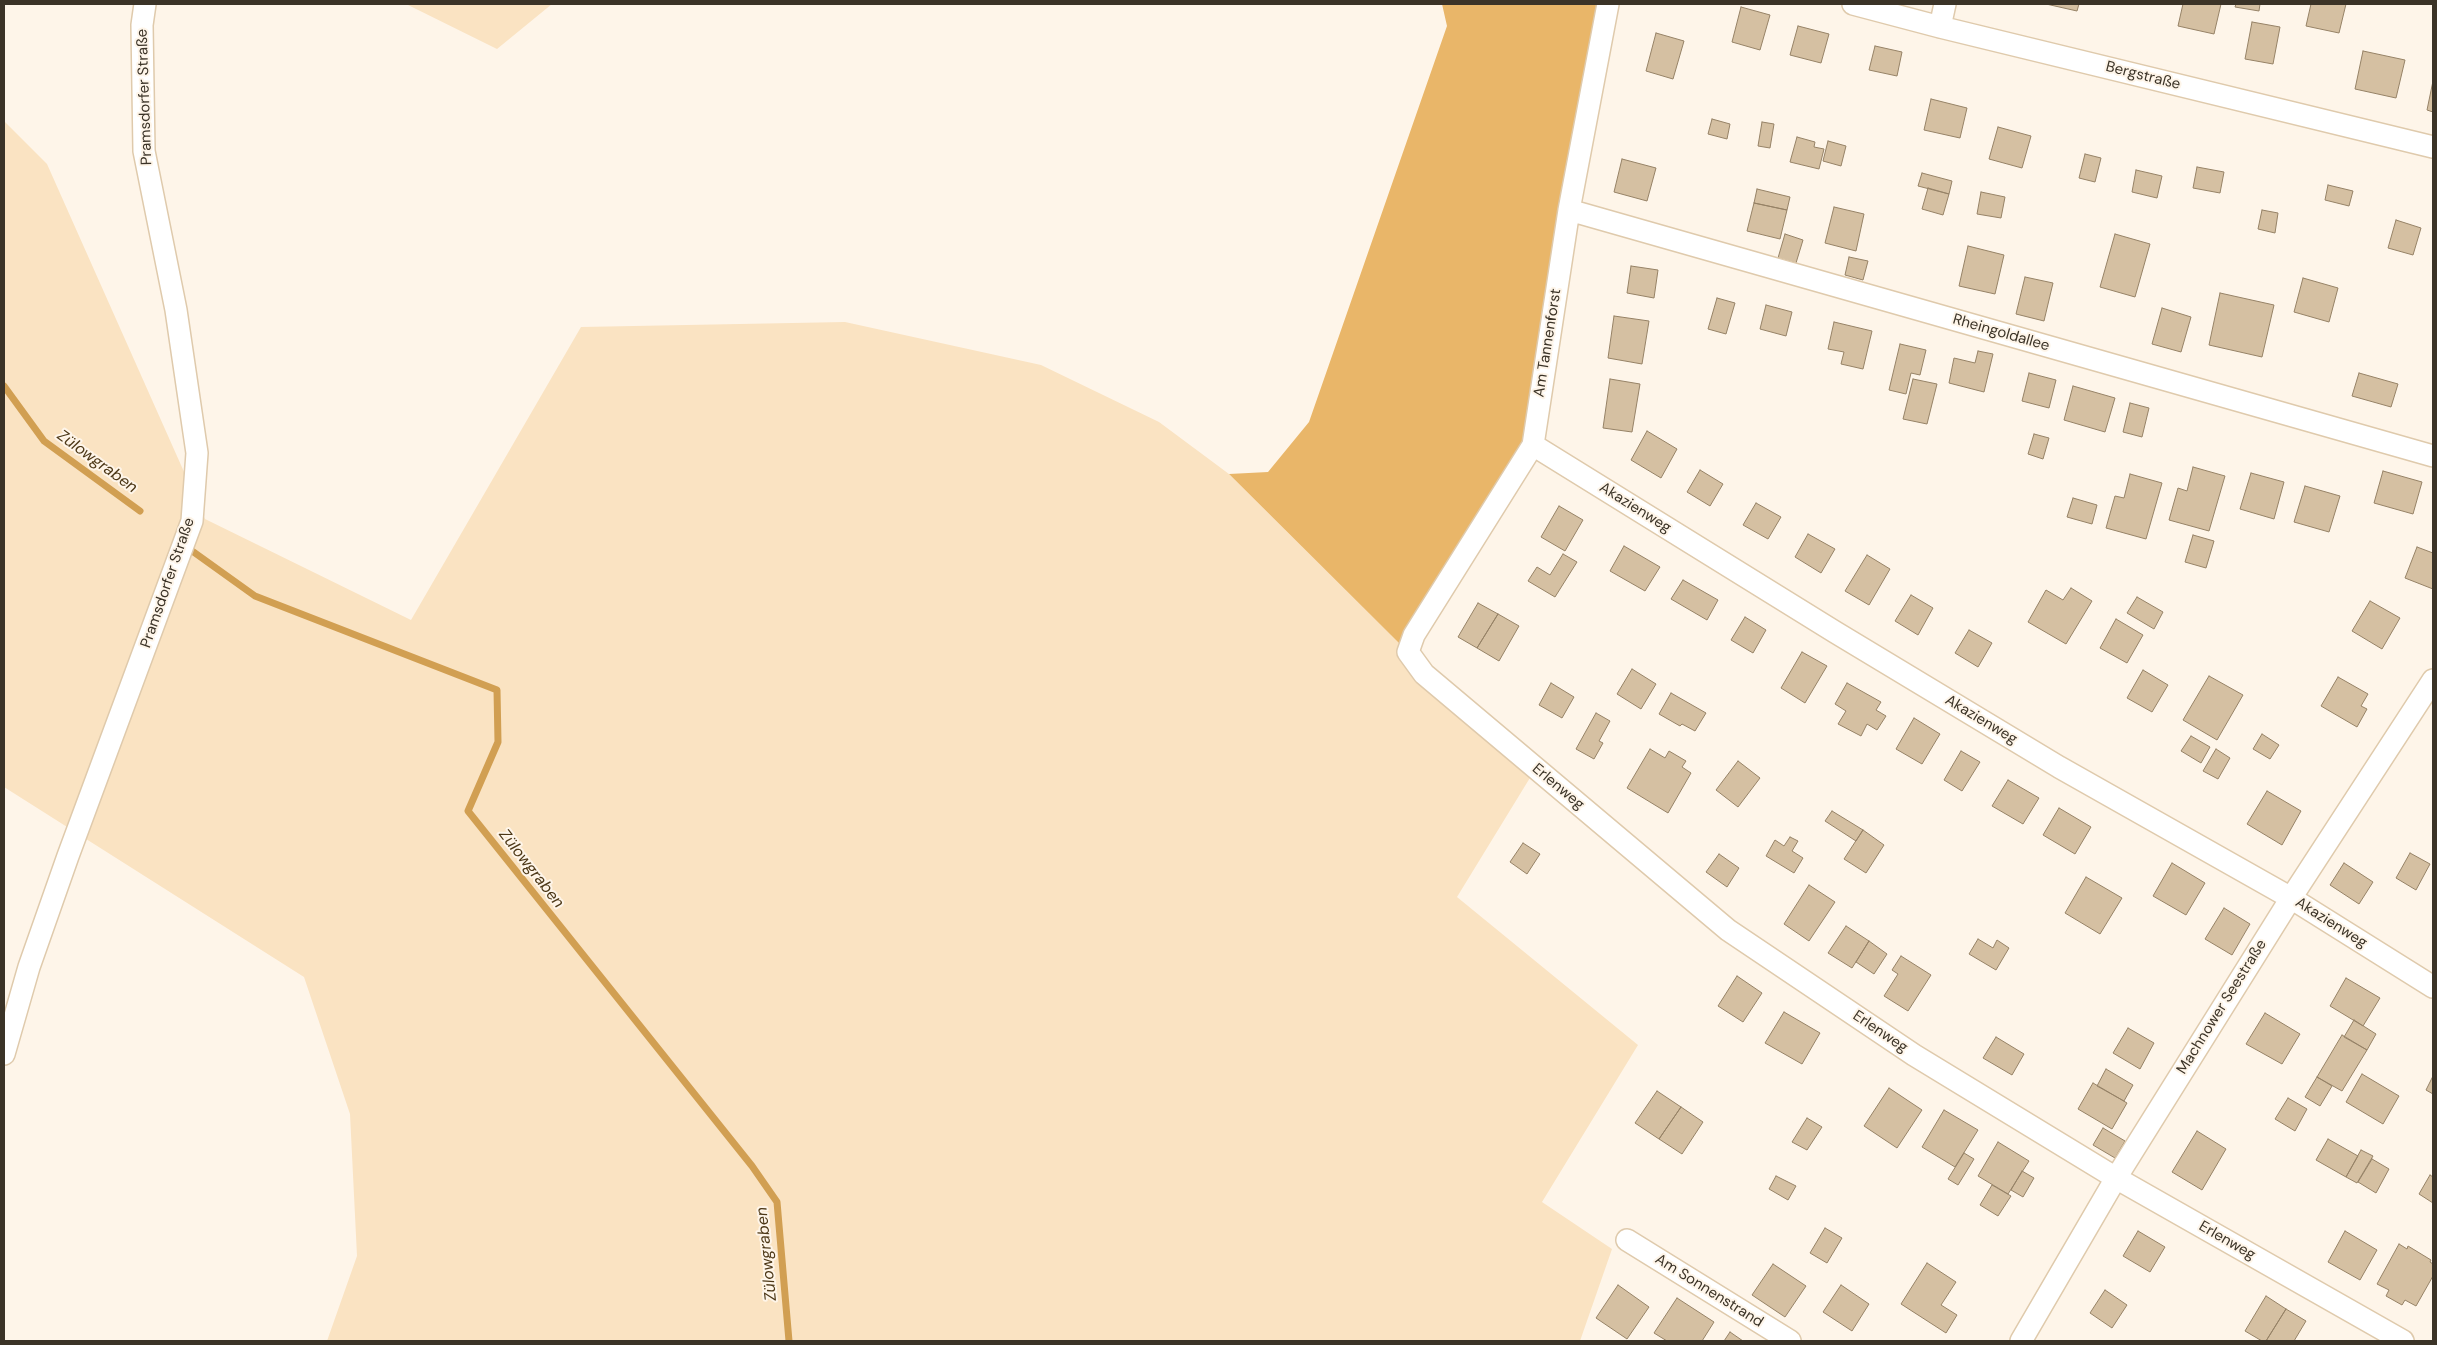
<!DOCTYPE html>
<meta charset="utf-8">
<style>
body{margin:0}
#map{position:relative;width:2437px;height:1345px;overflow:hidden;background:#fef5e9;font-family:"DM Sans",sans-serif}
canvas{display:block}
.frame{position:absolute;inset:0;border:5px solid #3b3327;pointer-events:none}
</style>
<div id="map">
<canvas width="2437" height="1345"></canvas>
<div class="frame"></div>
</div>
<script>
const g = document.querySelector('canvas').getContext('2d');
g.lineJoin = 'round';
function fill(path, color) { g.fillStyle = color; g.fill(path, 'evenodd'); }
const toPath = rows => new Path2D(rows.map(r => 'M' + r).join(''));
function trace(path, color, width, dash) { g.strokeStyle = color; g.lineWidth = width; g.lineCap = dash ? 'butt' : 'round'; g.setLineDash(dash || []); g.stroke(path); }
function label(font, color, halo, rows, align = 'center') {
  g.font = font + ' "DM Sans",sans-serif'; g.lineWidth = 4; g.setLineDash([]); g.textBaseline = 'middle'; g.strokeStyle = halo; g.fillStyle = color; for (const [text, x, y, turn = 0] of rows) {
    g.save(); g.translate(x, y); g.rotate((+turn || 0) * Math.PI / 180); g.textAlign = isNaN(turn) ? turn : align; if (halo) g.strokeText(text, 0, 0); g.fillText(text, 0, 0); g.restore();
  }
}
const green = toPath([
 [406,4,552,4,497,49],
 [4,121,47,164,205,519,411,620,581,327,845,322,1041,365,1159,422,1229,474,1408,652,1536,768,1457,897,1638,1045,1542,1202,1612,1249,1580,1341,327,1341,357,1256,350,1114,304,977,4,787]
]);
const forest = toPath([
 [1442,4,1608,4,1533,445,1408,652,1229,474,1268,472,1309,422,1447,26]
]);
const stream = toPath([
 [4,386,44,441,140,511],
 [188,548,255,596,497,690,498,742,468,811,752,1166,777,1202,789,1341]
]);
const building = toPath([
 [2046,4,2079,4,2077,11,2046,4],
 [2183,4,2221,4,2214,34,2178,26,2183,4],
 [2236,4,2260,4,2259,11,2235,7,2236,4],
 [2311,4,2346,4,2339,33,2306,26,2311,4],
 [1741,7,1770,15,1760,50,1732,42,1741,7],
 [2252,22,2280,27,2273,64,2245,59,2252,22],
 [1798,26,1829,34,1821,63,1790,55,1798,26],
 [1656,33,1684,41,1673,79,1646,71,1656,33],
 [1875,46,1902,52,1897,76,1869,70,1875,46],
 [2363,51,2405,60,2396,98,2355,89,2363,51],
 [2433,81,2433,112,2427,110,2433,81],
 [1931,99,1967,108,1960,138,1924,130,1931,99],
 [1712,119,1730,124,1727,139,1708,134,1712,119],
 [1762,122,1774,124,1770,148,1758,146,1762,122],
 [1998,127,2031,136,2022,168,1989,159,1998,127],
 [1797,137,1815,142,1814,147,1824,149,1819,169,1790,162,1797,137],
 [1828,141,1846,146,1841,166,1823,161,1828,141],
 [2085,154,2101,158,2095,182,2079,178,2085,154],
 [1622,159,1656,168,1647,201,1614,192,1622,159],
 [2197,167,2224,172,2220,193,2193,188,2197,167],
 [2136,170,2162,176,2157,198,2132,192,2136,170],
 [1922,173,1952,181,1949,194,1918,186,1922,173],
 [2328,185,2353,191,2349,206,2325,200,2328,185],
 [1928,188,1949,194,1943,215,1922,209,1928,188],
 [1757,189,1790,197,1787,210,1754,203,1757,189],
 [1981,192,2005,197,2001,218,1977,214,1981,192],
 [1754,203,1787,210,1780,239,1747,231,1754,203],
 [1834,207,1864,214,1856,251,1825,243,1834,207],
 [2262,210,2278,213,2275,233,2258,229,2262,210],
 [2396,220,2421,228,2413,255,2388,248,2396,220],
 [1785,234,1803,240,1796,263,1778,258,1785,234],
 [2115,234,2150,244,2135,297,2100,287,2115,234],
 [1968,246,2004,255,1995,294,1959,286,1968,246],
 [1849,257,1868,261,1863,280,1845,275,1849,257],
 [1631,266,1658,270,1654,298,1627,293,1631,266],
 [2025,277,2053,283,2044,321,2016,314,2025,277],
 [2303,278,2338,288,2329,322,2294,312,2303,278],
 [2220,293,2274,305,2262,357,2209,345,2220,293],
 [1717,298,1735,303,1726,334,1708,329,1717,298],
 [1766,305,1792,312,1786,336,1760,329,1766,305],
 [2162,308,2191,317,2181,352,2152,344,2162,308],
 [1614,316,1649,321,1642,364,1608,358,1614,316],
 [1834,322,1872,331,1863,369,1841,364,1844,352,1828,349,1834,322],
 [1900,344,1926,350,1920,375,1911,373,1906,394,1889,390,1900,344],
 [1978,351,1993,354,1984,392,1949,383,1954,358,1975,363,1978,351],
 [2029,373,2056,380,2049,408,2022,401,2029,373],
 [2359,373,2398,384,2391,407,2352,396,2359,373],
 [1610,379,1640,384,1632,432,1603,428,1610,379],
 [1913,379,1937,384,1927,424,1903,419,1913,379],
 [2073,386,2115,398,2105,432,2064,420,2073,386],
 [2130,403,2149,408,2142,437,2123,432,2130,403],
 [1647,431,1677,449,1661,478,1631,460,1647,431],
 [2034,434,2049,438,2043,459,2028,454,2034,434],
 [2193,467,2225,476,2209,531,2169,520,2178,488,2187,491,2193,467],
 [1700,470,1723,484,1710,506,1687,492,1700,470],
 [2383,471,2422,482,2413,514,2374,503,2383,471],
 [2251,473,2284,482,2274,519,2240,509,2251,473],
 [2130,474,2162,483,2146,539,2106,528,2115,496,2124,498,2130,474],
 [2305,486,2340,496,2329,532,2294,522,2305,486],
 [2073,498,2097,505,2092,524,2067,517,2073,498],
 [1756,503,1781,517,1768,539,1743,525,1756,503],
 [1559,506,1583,520,1565,551,1541,537,1559,506],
 [1808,534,1835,549,1821,573,1795,557,1808,534],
 [2193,535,2214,541,2206,568,2185,562,2193,535],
 [1624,546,1660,567,1645,591,1610,571,1624,546],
 [2417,547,2433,553,2433,589,2405,578,2417,547],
 [1563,554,1577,562,1555,597,1528,581,1537,567,1550,575,1563,554],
 [1867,555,1890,569,1869,605,1845,591,1867,555],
 [1683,580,1718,600,1707,620,1671,599,1683,580],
 [2071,588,2092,601,2066,644,2028,622,2046,590,2063,600,2071,588],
 [1911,595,1933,608,1918,635,1895,621,1911,595],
 [2137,597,2163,612,2154,629,2127,613,2137,597],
 [2370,601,2400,618,2382,649,2352,631,2370,601],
 [1478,603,1498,614,1477,648,1458,637,1478,603],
 [1498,614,1519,626,1499,661,1477,648,1498,614],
 [1745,617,1766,630,1753,653,1731,640,1745,617],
 [2116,619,2143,635,2127,663,2100,648,2116,619],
 [1969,630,1992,643,1978,667,1955,653,1969,630],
 [1802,652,1827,666,1805,703,1781,688,1802,652],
 [1632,669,1656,684,1641,709,1617,694,1632,669],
 [2143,670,2168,685,2152,712,2127,698,2143,670],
 [2209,676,2243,695,2217,740,2183,720,2209,676],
 [2338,677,2368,694,2361,706,2367,709,2357,727,2321,706,2338,677],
 [1551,683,1574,697,1562,718,1539,705,1551,683],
 [1847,683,1881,702,1876,710,1886,716,1877,730,1867,724,1861,736,1838,724,1846,711,1835,704,1847,683],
 [1671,693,1706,713,1695,731,1682,724,1680,726,1659,714,1671,693],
 [1596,713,1610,721,1599,741,1603,743,1594,759,1576,749,1596,713],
 [1914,718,1940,734,1922,764,1896,749,1914,718],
 [2262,734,2279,745,2270,759,2253,749,2262,734],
 [2191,736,2210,747,2201,763,2181,751,2191,736],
 [1650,749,1665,758,1669,751,1686,761,1682,767,1691,773,1668,813,1627,788,1650,749],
 [2216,749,2230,758,2218,779,2203,771,2216,749],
 [1961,751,1980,762,1962,791,1944,780,1961,751],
 [1738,761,1760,778,1738,807,1716,790,1738,761],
 [2008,780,2039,798,2023,824,1992,806,2008,780],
 [2267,791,2301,811,2282,845,2247,824,2267,791],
 [2059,808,2091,827,2075,854,2043,835,2059,808],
 [1832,811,1863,830,1856,841,1825,821,1832,811],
 [1863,830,1884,845,1866,873,1844,859,1863,830],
 [1790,837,1798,841,1792,851,1803,858,1794,873,1766,856,1775,840,1784,846,1790,837],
 [1523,843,1540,854,1527,874,1510,862,1523,843],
 [2410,853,2430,864,2416,890,2396,878,2410,853],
 [1719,854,1739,868,1727,887,1706,872,1719,854],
 [2172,863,2205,883,2186,915,2153,896,2172,863],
 [2344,863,2373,882,2359,904,2330,885,2344,863],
 [2086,877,2122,898,2100,934,2065,913,2086,877],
 [1809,885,1835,902,1809,941,1784,924,1809,885],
 [2224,908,2250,924,2232,955,2205,939,2224,908],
 [1846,926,1869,941,1852,968,1828,953,1846,926],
 [1978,939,1993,948,1997,940,2009,948,1996,970,1969,954,1978,939],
 [1869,941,1887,954,1874,974,1856,962,1869,941],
 [1901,956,1931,975,1908,1011,1884,996,1898,974,1892,970,1901,956],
 [1737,976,1762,993,1743,1022,1718,1006,1737,976],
 [2346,978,2380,998,2363,1026,2330,1006,2346,978],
 [1784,1012,1820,1033,1802,1064,1765,1043,1784,1012],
 [2265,1013,2300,1034,2282,1064,2246,1044,2265,1013],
 [2354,1020,2376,1034,2367,1050,2344,1037,2354,1020],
 [2128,1028,2154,1043,2140,1069,2113,1053,2128,1028],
 [2342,1035,2367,1050,2342,1091,2317,1077,2342,1035],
 [1996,1037,2024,1054,2012,1075,1983,1058,1996,1037],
 [2106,1069,2133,1085,2124,1101,2097,1086,2106,1069],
 [2362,1074,2399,1096,2383,1124,2346,1102,2362,1074],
 [2433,1076,2433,1094,2426,1090,2433,1076],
 [2317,1077,2332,1086,2320,1106,2305,1097,2317,1077],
 [2093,1083,2127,1103,2112,1129,2078,1109,2093,1083],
 [1889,1088,1922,1110,1897,1148,1864,1126,1889,1088],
 [1657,1091,1681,1107,1659,1139,1635,1123,1657,1091],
 [2288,1098,2307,1109,2295,1131,2275,1119,2288,1098],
 [1681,1107,1703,1122,1682,1154,1659,1139,1681,1107],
 [1944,1110,1978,1130,1955,1167,1922,1147,1944,1110],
 [1807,1118,1822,1127,1807,1150,1792,1142,1807,1118],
 [2103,1128,2125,1141,2115,1158,2093,1145,2103,1128],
 [2197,1131,2226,1149,2202,1190,2172,1172,2197,1131],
 [2328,1139,2358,1156,2346,1177,2316,1160,2328,1139],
 [1998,1142,2029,1161,2008,1194,1978,1176,1998,1142],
 [2361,1150,2373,1156,2357,1183,2346,1177,2361,1150],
 [1964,1153,1974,1159,1958,1185,1948,1179,1964,1153],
 [2372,1159,2389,1169,2376,1193,2358,1182,2372,1159],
 [2022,1171,2034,1178,2023,1197,2011,1190,2022,1171],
 [2430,1175,2433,1177,2433,1203,2419,1194,2430,1175],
 [1776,1176,1796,1186,1788,1200,1769,1189,1776,1176],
 [1992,1185,2011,1196,1998,1216,1980,1205,1992,1185],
 [1825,1228,1842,1238,1827,1263,1810,1253,1825,1228],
 [2138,1231,2165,1247,2150,1272,2123,1256,2138,1231],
 [2345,1231,2377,1250,2360,1280,2328,1262,2345,1231],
 [2399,1244,2407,1249,2408,1246,2431,1260,2430,1262,2433,1264,2433,1276,2416,1306,2405,1300,2402,1305,2386,1296,2389,1290,2377,1284,2399,1244],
 [1927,1263,1956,1282,1941,1305,1957,1315,1946,1333,1901,1304,1927,1263],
 [1773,1264,1806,1286,1785,1317,1752,1295,1773,1264],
 [1618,1285,1649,1307,1627,1339,1596,1318,1618,1285],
 [1841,1285,1869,1304,1852,1331,1823,1312,1841,1285],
 [2105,1290,2127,1305,2112,1328,2090,1313,2105,1290],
 [2266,1296,2286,1309,2266,1341,2262,1341,2245,1331,2266,1296],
 [1677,1298,1714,1322,1702,1341,1667,1341,1654,1333,1677,1298],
 [2286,1309,2306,1321,2294,1341,2266,1341,2286,1309],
 [1730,1332,1743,1341,1724,1341,1730,1332]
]);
const minor = toPath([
 [1608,4,1569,210,1533,445,1414,635,1408,652,1424,674,1728,930,1914,1055,2116,1178,2403,1341],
 [1853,4,1940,27,2433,147],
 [1940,27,1945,4],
 [1569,210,2433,456],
 [1533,445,1835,632,2059,767,2291,898,2433,987],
 [4,1054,29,967,68,856,192,521,197,453,176,310,144,151,142,25,145,4],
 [1627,1240,1790,1341],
 [2021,1341,2116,1178,2291,898,2433,680]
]);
const streetNames = [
 ["Bergstraße",2143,76,14],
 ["Pramsdorfer Straße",145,97,-92],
 ["Rheingoldallee",2001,333,16],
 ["Am Tannenforst",1548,343,-81],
 ["Akazienweg",1635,508,32],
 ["Pramsdorfer Straße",168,583,-71],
 ["Akazienweg",1981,720,31],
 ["Erlenweg",1558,787,40],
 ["Akazienweg",2331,923,32],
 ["Machnower Seestraße",2222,1007,-58],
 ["Erlenweg",1880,1032,34],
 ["Erlenweg",2227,1241,30],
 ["Am Sonnenstrand",1709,1291,32]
];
const waterNames = [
 ["Zülowgraben",97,462,36],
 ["Zülowgraben",531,869,52],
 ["Zülowgraben",767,1254,-96]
];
fill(green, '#fae3c2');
fill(forest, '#e9b669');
trace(stream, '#d19f52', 7);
fill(building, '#d5c0a2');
trace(building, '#968266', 1);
trace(minor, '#dfcaac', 24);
trace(minor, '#fff', 21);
label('15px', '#3b3327', '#fef5e9', streetNames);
label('italic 16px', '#4d3817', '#fef5e9', waterNames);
</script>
